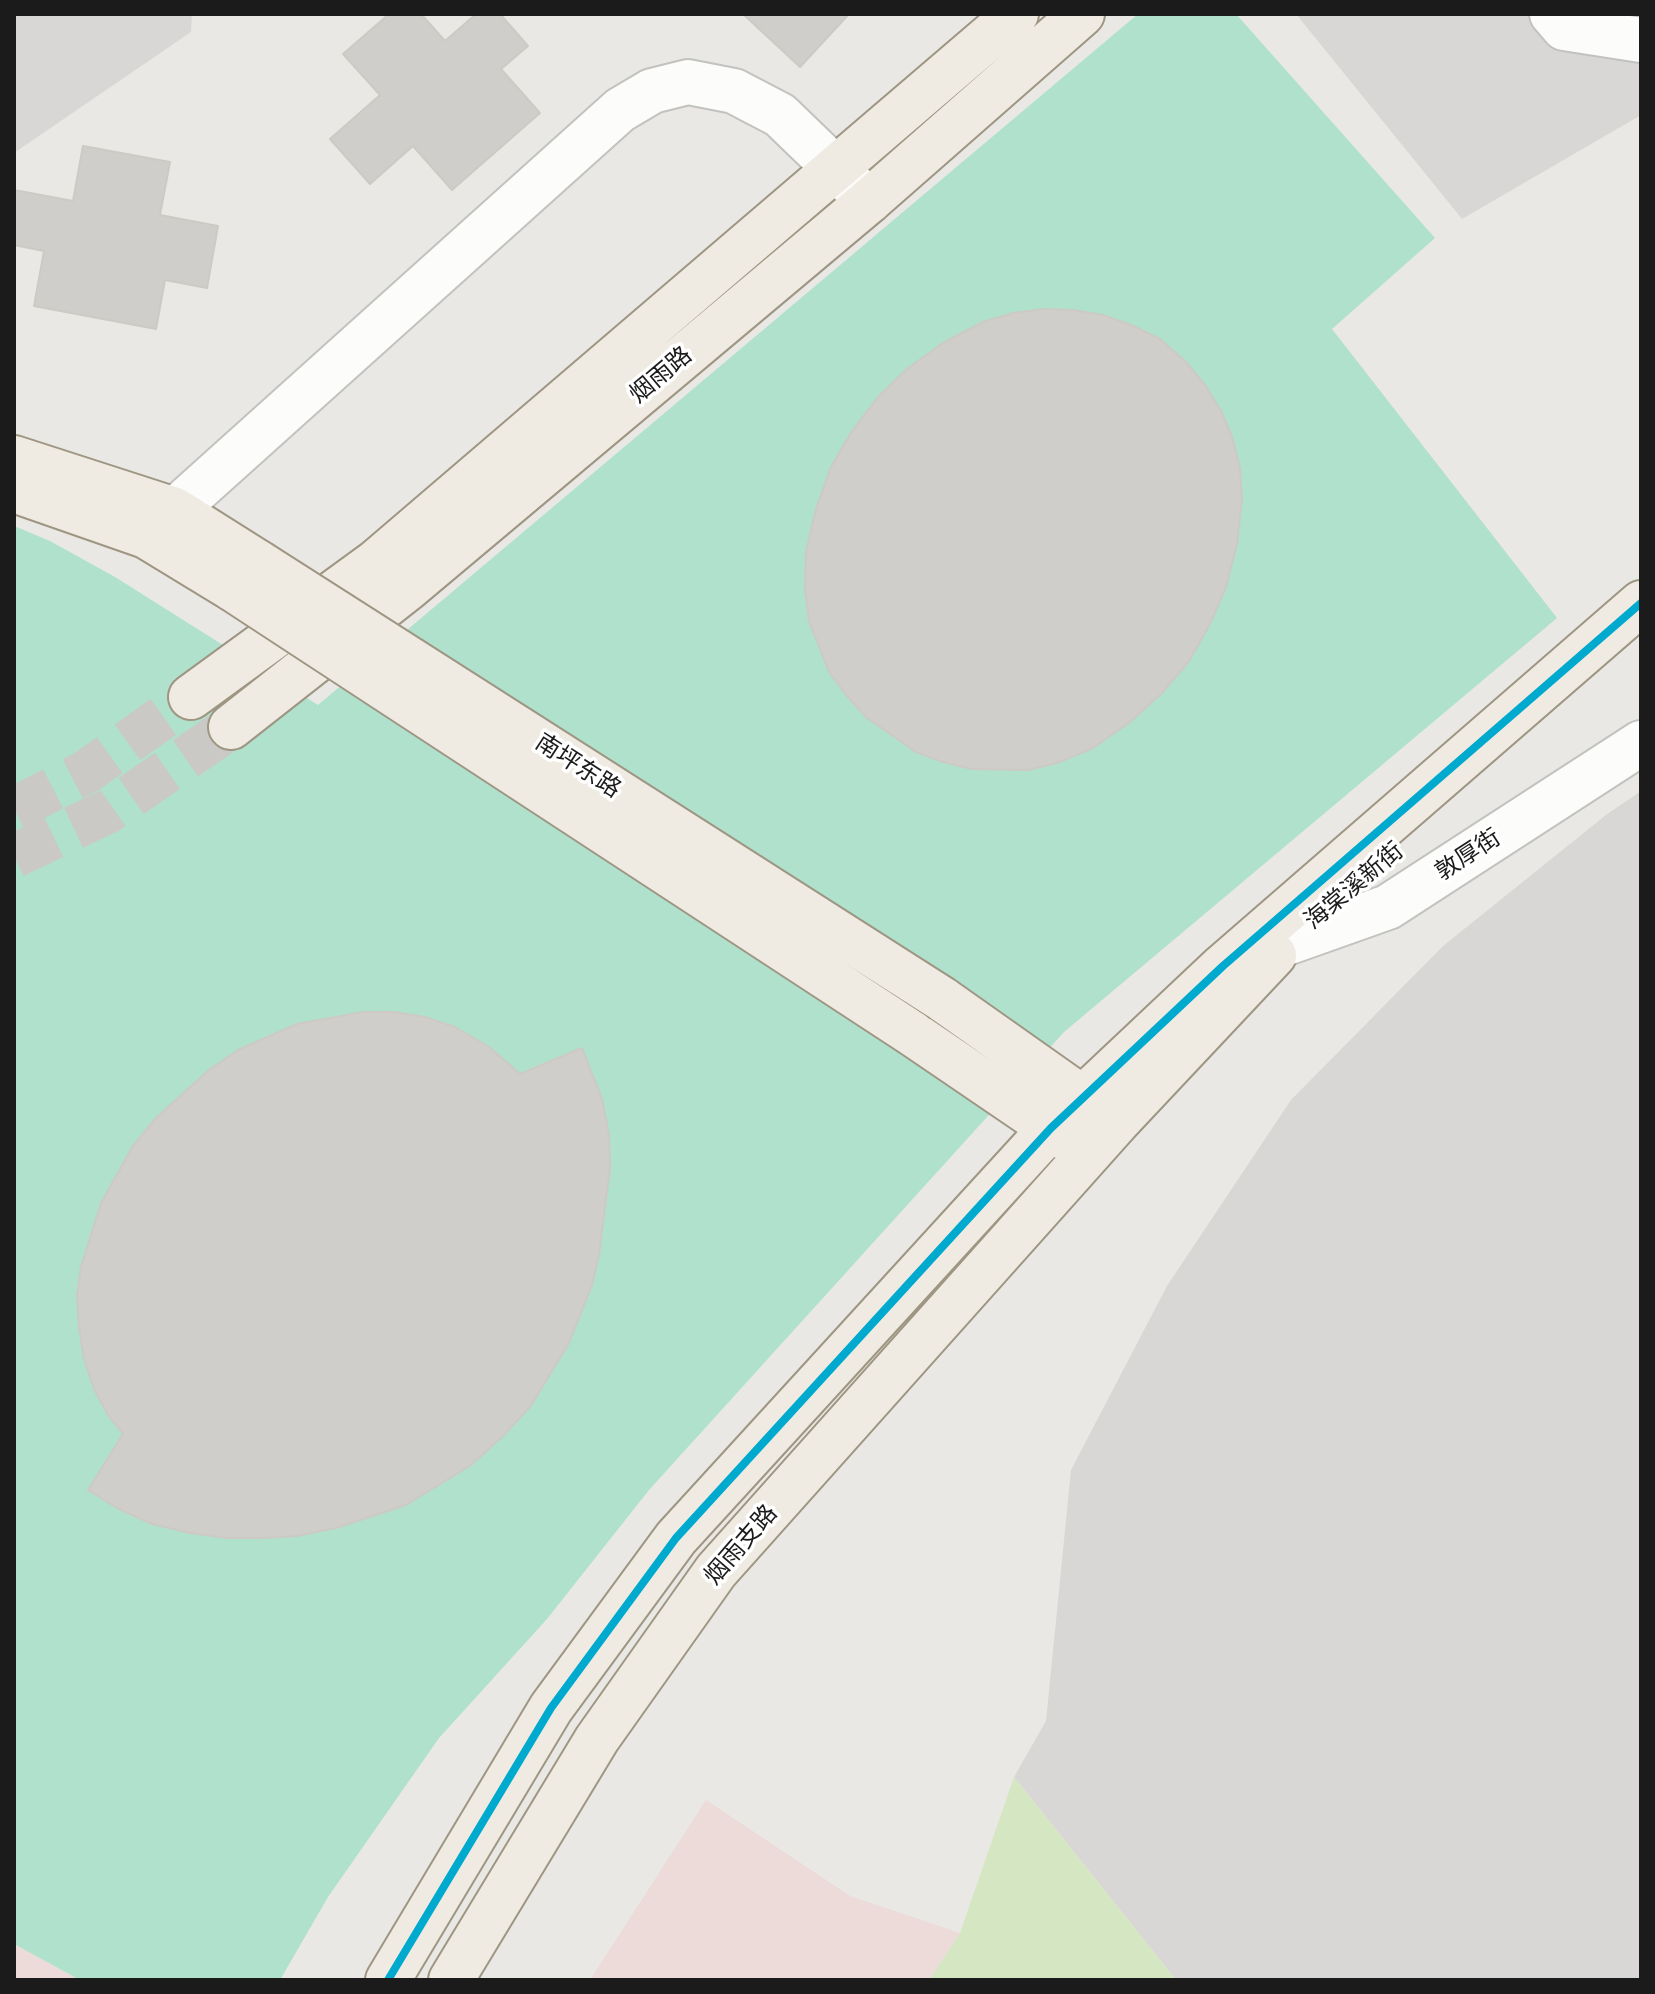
<!DOCTYPE html>
<meta charset="utf-8">
<style>
body{margin:0}
#map{position:relative;width:1655px;height:1994px;overflow:hidden;background:#e9e8e4;font-family:"Alegreya Sans",sans-serif}
canvas{display:block}
.frame{position:absolute;inset:0;border:16px solid #1b1b1b;pointer-events:none}
</style>
<div id="map">
<canvas width="1655" height="1994"></canvas>
<div class="frame"></div>
</div>
<script>
const g = document.querySelector('canvas').getContext('2d');
g.lineJoin = 'round';
function fill(path, color) { g.fillStyle = color; g.fill(path, 'evenodd'); }
const toPath = rows => new Path2D(rows.map(r => 'M' + r).join(''));
function trace(path, color, width, dash) { g.strokeStyle = color; g.lineWidth = width; g.lineCap = dash ? 'butt' : 'round'; g.setLineDash(dash || []); g.stroke(path); }
function label(font, color, halo, rows, align = 'center') {
  g.font = font + ' "Alegreya Sans","Noto Sans SC",sans-serif'; g.lineWidth = 7; g.setLineDash([]); g.textBaseline = 'middle'; g.strokeStyle = halo; g.fillStyle = color; for (const [text, x, y, turn = 0] of rows) {
    g.save(); g.translate(x, y); g.rotate((+turn || 0) * Math.PI / 180); g.textAlign = isNaN(turn) ? turn : align; if (halo) g.strokeText(text, 0, 0); g.fillText(text, 0, 0); g.restore();
  }
}
const residential = toPath([
 [14,14,192,14,191,32,14,153],
 [1296,14,1641,14,1641,115,1462,219],
 [1641,791,1641,1980,1176,1980,1014,1777,1046,1721,1071,1470,1167,1286,1291,1100,1443,946,1606,815]
]);
const commercial = toPath([
 [706,1800,850,1896,960,1933,929,1980,590,1980],
 [14,1944,80,1980,14,1980]
]);
const grass = toPath([
 [1014,1777,1176,1980,929,1980,960,1933]
]);
const pitch = toPath([
 [1138,14,1236,14,1435,238,1332,329,1557,618,1064,1032,649,1490,547,1619,439,1738,328,1897,280,1980,80,1980,14,1944,14,526,50,541,115,577,318,705]
]);
const building = toPath([
 [389,14,421,14,445,41,476,14,500,14,528,46,501,69,540,113,452,190,413,146,370,184,330,139,380,95,343,54,389,14],
 [743,14,849,14,800,67,743,14],
 [83,146,170,162,160,215,218,226,207,288,165,280,156,329,34,306,44,251,14,245,14,190,73,201,83,146],
 [1044,309,1073,310,1103,315,1131,325,1160,339,1186,362,1205,385,1221,411,1232,437,1240,468,1242,499,1237,544,1226,587,1210,624,1189,661,1162,693,1130,722,1093,748,1057,763,1028,770,972,769,943,762,916,752,867,718,847,696,829,672,809,621,805,590,806,552,816,509,831,467,852,431,878,397,907,369,943,343,983,322,1013,313,1044,309],
 [363,1012,394,1012,425,1017,455,1027,489,1047,520,1074,582,1048,602,1099,609,1135,610,1168,599,1254,592,1285,569,1343,530,1407,502,1437,471,1465,406,1505,336,1528,297,1536,264,1538,226,1538,190,1533,152,1524,119,1509,88,1490,123,1434,108,1415,94,1389,84,1359,79,1327,77,1296,81,1267,101,1203,133,1146,156,1118,209,1070,238,1050,297,1024,363,1012]
]);
const majorTunnel = toPath([
 [14,809,86,772,191,697],
 [14,856,109,811,231,727]
]);
const minor = toPath([
 [1552,14,1564,28,1641,40],
 [146,536,620,110,652,91,688,82,734,91,780,115,869,201],
 [1233,962,1388,907,1641,743]
]);
const major = toPath([
 [14,458,175,510,259,563],
 [14,490,146,536,233,589],
 [191,697,376,562,1016,14],
 [231,727,408,588,869,201,1082,14],
 [942,999,1105,1114],
 [913,1034,1073,1143],
 [388,1980,551,1708,676,1538,1051,1128,1223,966,1641,603],
 [451,1980,597,1739,716,1571,1117,1122,1274,955]
]);
const majorBridge = toPath([
 [259,563,942,999],
 [233,589,913,1034]
]);
const bus1 = toPath([
 [388,1980,551,1708,676,1538,1051,1128,1223,966,1641,603]
]);
const streetNames = [
 ["烟雨路",661,375,-40],
 ["南坪东路",578,766,33],
 ["敦厚街",1468,855,-33],
 ["海棠溪新街",1354,886,-40],
 ["烟雨支路",741,1545,-49]
];
fill(residential, '#d8d7d5');
fill(commercial, '#ecdbd8');
fill(grass, '#d5e7c2');
fill(pitch, '#afe1cd');
fill(building, '#d0cecb');
trace(building, '#cdcac5', 2);
trace(majorTunnel, '#cac9c6', 44, [44, 22]);
trace(minor, '#c2c2c0', 48);
trace(major, '#9e9682', 48);
trace(minor, '#fcfcfb', 44);
trace(major, '#efebe3', 44);
trace(majorBridge, '#9e9682', 48, []);
trace(majorBridge, '#efebe3', 44);
trace(bus1, '#00a9ce', 8);
label('24px', '#1b1b1b', '#fff', streetNames);
</script>
